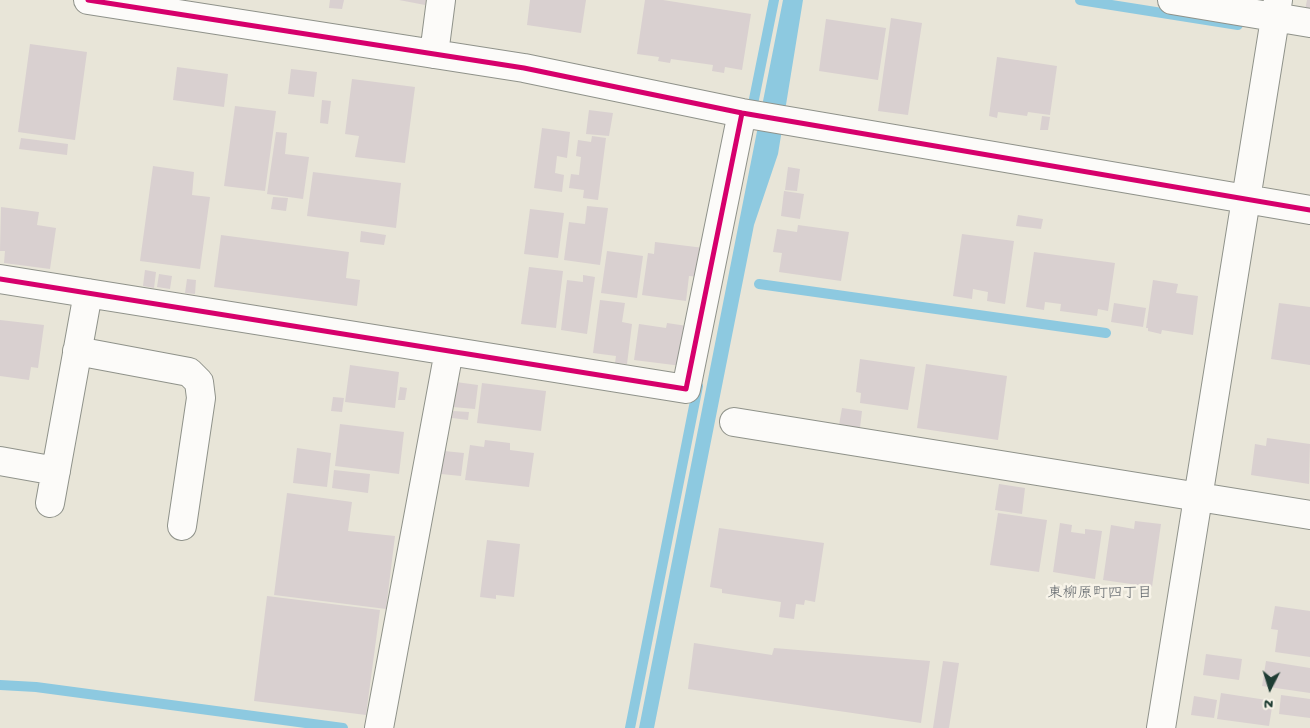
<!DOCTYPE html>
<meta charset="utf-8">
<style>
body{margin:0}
#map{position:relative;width:1310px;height:728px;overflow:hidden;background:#e8e5d8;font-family:"Gochi Hand",sans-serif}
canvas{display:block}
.north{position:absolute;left:1245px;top:663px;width:50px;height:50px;-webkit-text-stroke:4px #f7f3e8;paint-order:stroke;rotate:185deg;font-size:14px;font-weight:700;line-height:20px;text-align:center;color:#1f3d34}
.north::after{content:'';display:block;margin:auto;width:18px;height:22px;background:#1f3d34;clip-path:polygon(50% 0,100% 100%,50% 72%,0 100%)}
</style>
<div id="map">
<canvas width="1310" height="728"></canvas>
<div class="north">N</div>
</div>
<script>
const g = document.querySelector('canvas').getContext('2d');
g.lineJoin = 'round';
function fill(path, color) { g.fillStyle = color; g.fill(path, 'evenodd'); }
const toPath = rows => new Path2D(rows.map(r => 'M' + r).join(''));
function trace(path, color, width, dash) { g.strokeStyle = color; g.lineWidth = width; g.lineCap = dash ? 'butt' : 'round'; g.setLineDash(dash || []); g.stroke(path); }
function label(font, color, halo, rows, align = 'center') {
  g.font = font + ' "Gochi Hand","Klee One",sans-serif'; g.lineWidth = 5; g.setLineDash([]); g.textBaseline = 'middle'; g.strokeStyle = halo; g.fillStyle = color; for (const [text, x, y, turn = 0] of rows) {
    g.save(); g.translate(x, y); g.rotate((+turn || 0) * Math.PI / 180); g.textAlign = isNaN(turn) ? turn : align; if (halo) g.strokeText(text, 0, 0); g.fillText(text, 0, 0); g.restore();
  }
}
const water = toPath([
 [783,0,803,0,778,154,754,225,654,728,639,728]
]);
const stream = toPath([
 [1080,0,1238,25],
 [751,114,774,0],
 [759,284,1106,333],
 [0,685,36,687,343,728],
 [630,728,698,386]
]);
const building = toPath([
 [330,0,344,0,342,9,329,8],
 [399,0,426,0,425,5],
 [530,0,586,0,581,33,527,25],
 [645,0,663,0,751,14,742,70,725,67,724,73,712,71,713,65,671,59,670,63,658,61,659,57,637,54],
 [1307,0,1310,0,1310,11,1305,10],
 [891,18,922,23,908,115,878,111],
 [826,19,886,28,878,80,819,71],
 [30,44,87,52,75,140,18,132],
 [997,57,1057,66,1050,115,1028,112,1027,116,998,112,997,118,989,116],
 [177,67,228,74,224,107,173,100],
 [291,69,317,72,314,97,288,94],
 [352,79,415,87,405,163,355,157,359,136,345,134],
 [322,100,331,101,328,124,320,123],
 [235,106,276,111,265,191,224,186],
 [589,110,613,113,609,136,586,134],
 [1042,116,1050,117,1048,130,1040,130],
 [542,128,570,132,567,158,557,156,555,173,564,175,562,192,534,188],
 [276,132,287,133,285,154,309,157,303,199,267,194],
 [592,136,606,138,598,200,583,198,584,190,569,188,571,174,579,175,581,157,576,156,578,140,591,142],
 [21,138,68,144,67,155,19,149],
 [153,166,194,172,192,195,210,197,200,269,140,261],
 [788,167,800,169,797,191,785,190],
 [313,172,401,183,396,228,307,216],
 [784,191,804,194,800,219,781,216],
 [273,197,288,198,286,211,271,209],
 [587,206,608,208,600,265,564,260,569,222,585,224],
 [1,207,39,212,37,225,56,228,50,269,4,263,5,251,0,251],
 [530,209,564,213,558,258,524,254],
 [1018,215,1043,219,1041,229,1016,226],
 [798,225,849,232,841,281,779,272,782,253,773,252,777,229,797,232],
 [361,231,386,235,384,245,360,242],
 [962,234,1014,241,1005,304,987,301,988,292,973,289,972,299,953,296],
 [221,235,349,252,346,278,360,280,357,306,214,287],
 [655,242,704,248,700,277,689,276,686,301,642,295,648,253,654,254],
 [607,251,643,256,637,298,601,293],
 [1034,252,1115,263,1108,311,1098,309,1097,316,1060,311,1061,304,1045,302,1044,310,1026,307],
 [529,267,563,271,556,328,521,324],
 [145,270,156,272,154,288,143,286],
 [159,274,172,276,170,289,157,287],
 [583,275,595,277,587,334,561,330,567,280,583,282],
 [187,279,196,280,195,294,185,293],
 [1153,280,1178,284,1176,293,1198,296,1193,335,1162,330,1161,334,1148,331,1148,328,1146,328],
 [600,300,625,303,622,322,632,324,627,364,615,363,616,356,593,353],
 [1114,303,1146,308,1143,327,1111,322],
 [1279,303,1310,307,1310,365,1271,359],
 [0,320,44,325,38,368,31,367,29,380,0,376],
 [667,323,687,326,682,366,634,360,639,324,666,328],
 [860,359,915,367,908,410,860,403,861,393,856,392],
 [926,364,1007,376,998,440,917,428],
 [350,365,399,372,395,408,345,402],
 [456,382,478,385,475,409,453,407],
 [482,383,546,391,541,431,477,423],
 [400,387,407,388,405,400,398,400],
 [333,397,344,398,342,412,331,411],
 [842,408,862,411,860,428,839,425],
 [453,411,469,412,468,420,452,418],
 [340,424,404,432,399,474,335,466],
 [1267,438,1310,444,1309,484,1251,475,1255,444,1266,446],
 [485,440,510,443,510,450,534,453,529,487,465,480,470,445,484,447],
 [297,448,331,453,327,487,293,483],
 [444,451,464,453,461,476,441,474],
 [334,470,370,474,368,493,332,488],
 [999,484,1025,488,1022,514,995,510],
 [287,493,352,502,348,531,395,536,386,609,274,595],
 [998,513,1047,520,1039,572,990,565],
 [1135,521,1161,524,1152,587,1103,580,1111,525,1134,529],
 [1060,523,1072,525,1071,532,1085,534,1085,529,1102,531,1095,579,1053,572],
 [719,528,824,543,815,602,805,600,804,605,796,604,794,619,779,617,781,602,722,593,722,589,710,587],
 [487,540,520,544,514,597,496,595,496,599,480,597],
 [267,596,380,610,366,715,254,701],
 [1275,606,1310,611,1310,657,1275,652,1278,630,1271,629],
 [694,643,772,655,774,648,930,661,921,723,688,689],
 [1206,654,1242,659,1239,680,1203,675],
 [943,661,959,663,949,728,933,728],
 [1266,661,1310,668,1310,693,1262,686],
 [1221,693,1273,701,1269,726,1217,719],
 [1281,695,1310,699,1310,718,1279,714],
 [1194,696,1217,700,1214,718,1191,715]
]);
const minor = toPath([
 [88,0,524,68,742,113,1310,210],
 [1172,0,1310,23],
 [434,54,441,0],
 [0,279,686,389,742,113],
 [77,351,189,372,199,382,201,398,182,526],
 [734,422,1310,515],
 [0,461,56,471],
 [50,503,88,293],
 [379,728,449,351],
 [1161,728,1278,0]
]);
const cycleway = toPath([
 [88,0,524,68,742,113,1310,210],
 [0,279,686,389,742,113]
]);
const neighbourhoodNames = [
 ["東柳原町四丁目",1100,595]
];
fill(water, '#8dc9e0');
trace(stream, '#8dc9e0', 10);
fill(building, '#d9d0d0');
trace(minor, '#8f928a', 30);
trace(minor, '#fcfbf9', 28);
trace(cycleway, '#d6006c', 5);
label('15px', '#60666b', '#f7f3e8', neighbourhoodNames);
</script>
